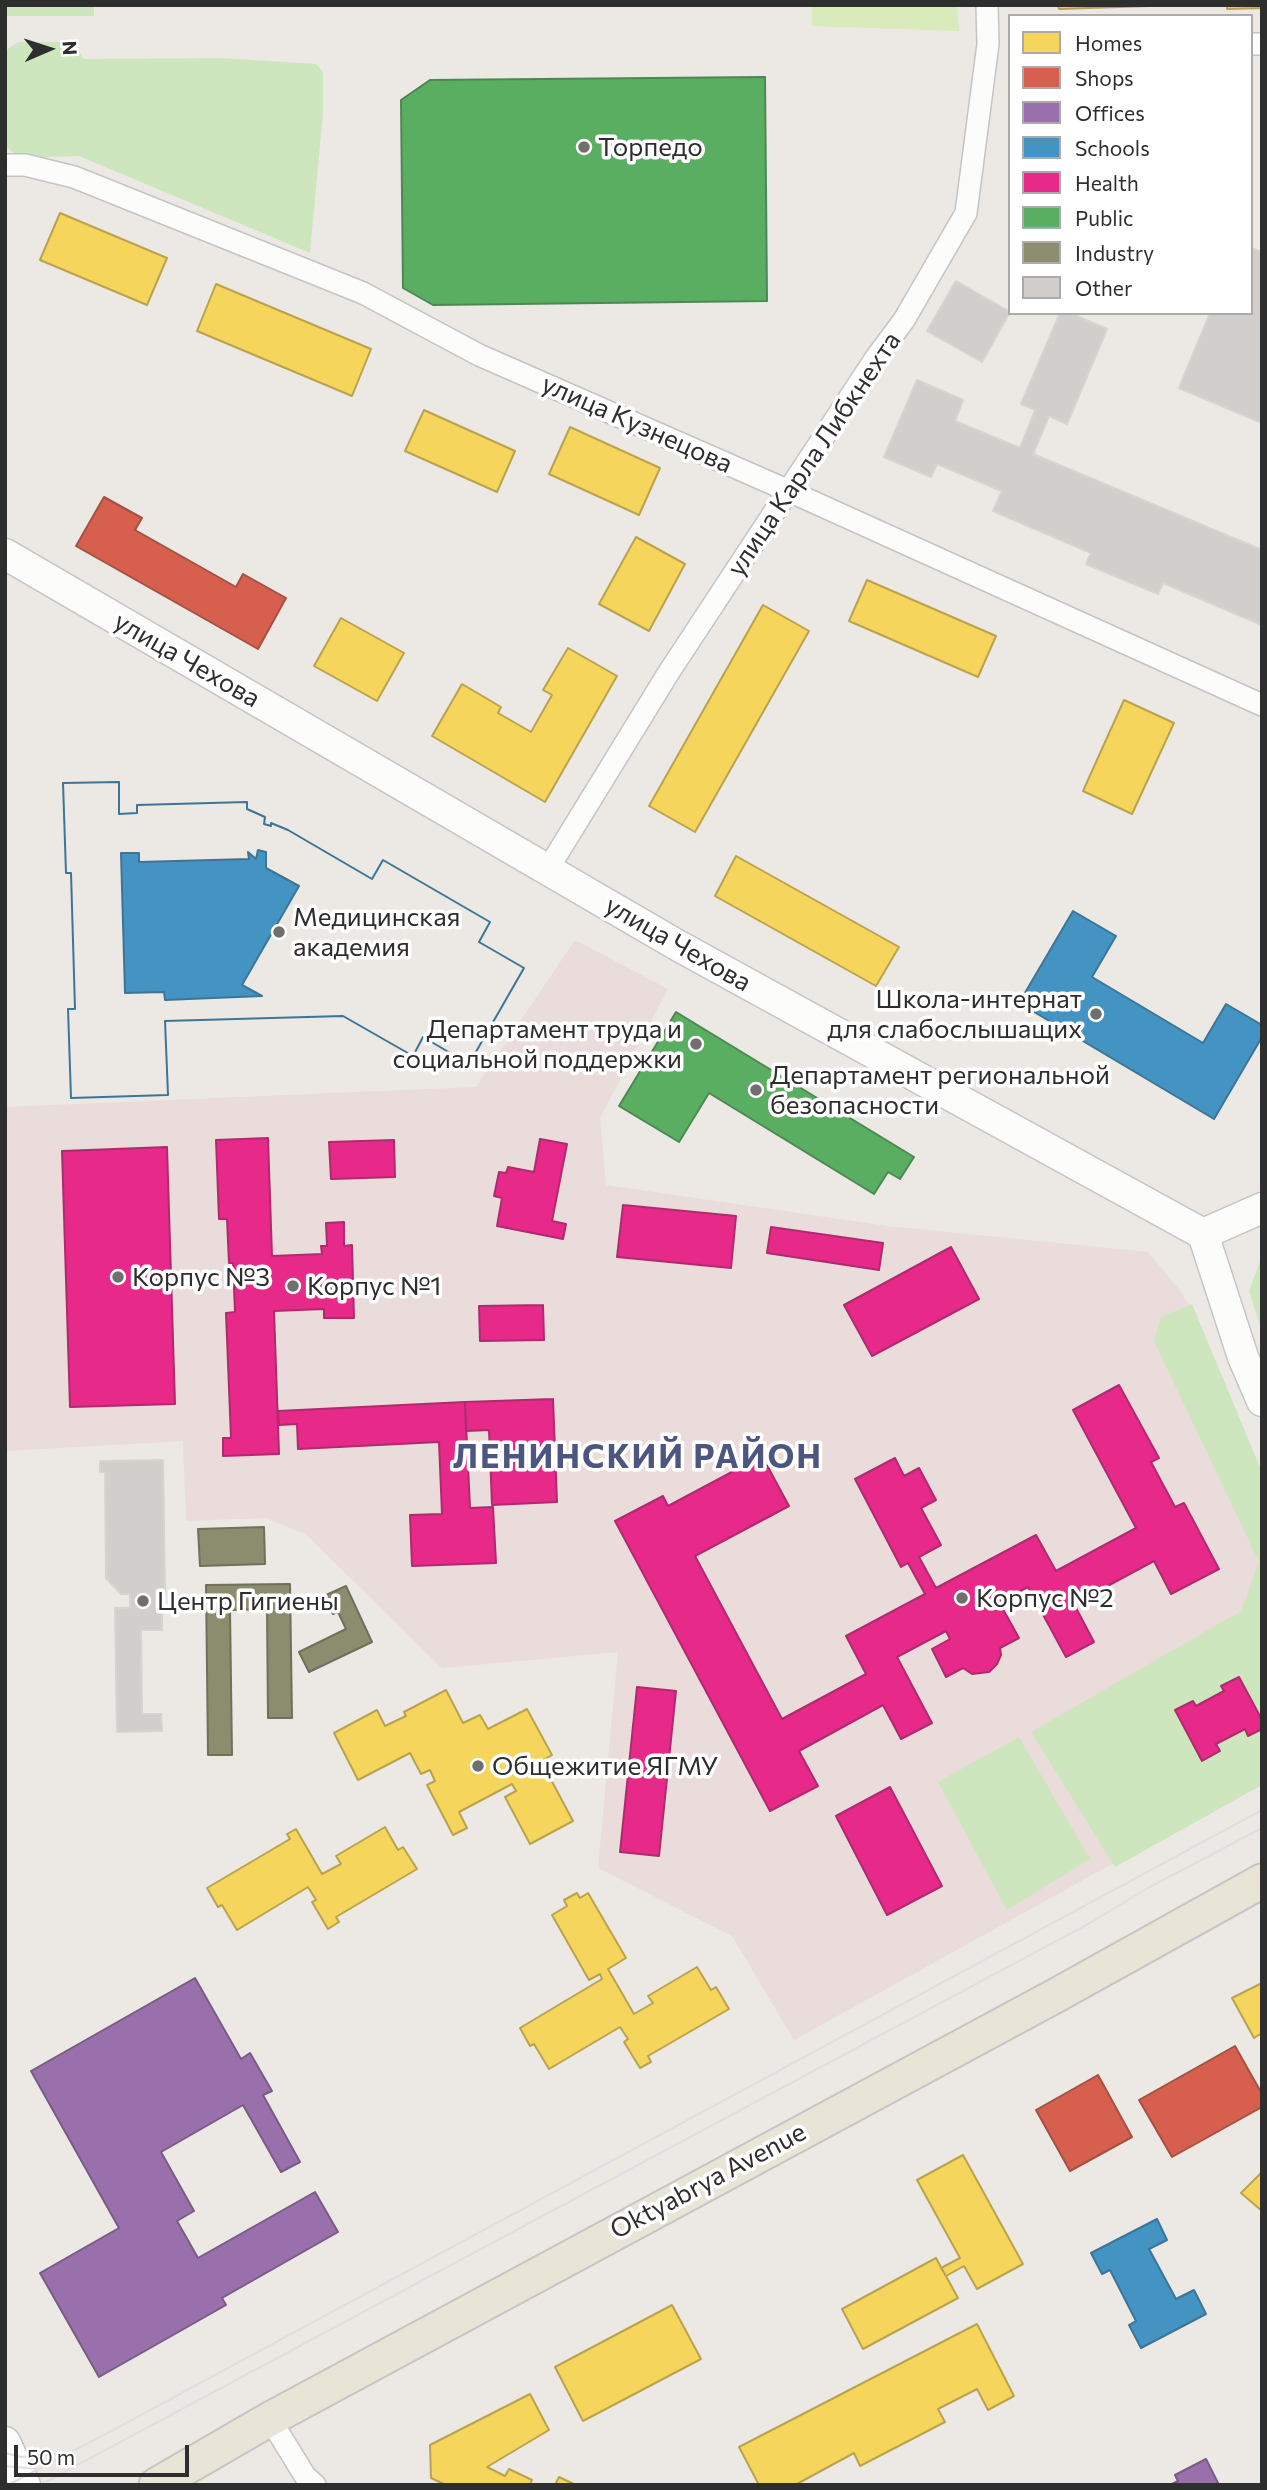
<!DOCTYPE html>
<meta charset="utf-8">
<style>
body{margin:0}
#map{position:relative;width:1267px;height:2490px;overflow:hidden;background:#ece8e4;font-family:Commissioner,sans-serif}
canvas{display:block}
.frame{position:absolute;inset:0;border:7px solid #2e2e2e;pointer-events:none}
.legend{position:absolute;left:1008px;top:14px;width:245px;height:301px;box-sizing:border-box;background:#fff;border:2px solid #ababab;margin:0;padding:9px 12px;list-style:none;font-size:21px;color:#2e2e2e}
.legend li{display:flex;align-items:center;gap:14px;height:35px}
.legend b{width:35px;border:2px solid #ababab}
.north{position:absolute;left:14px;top:14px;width:70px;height:70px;-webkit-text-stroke:5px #fff;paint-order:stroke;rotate:87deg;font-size:19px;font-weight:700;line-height:28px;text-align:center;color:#2e2e2e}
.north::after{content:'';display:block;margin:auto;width:24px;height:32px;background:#2e2e2e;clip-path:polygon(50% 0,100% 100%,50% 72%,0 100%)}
.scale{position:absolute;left:14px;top:2445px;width:175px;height:32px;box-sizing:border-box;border:4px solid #2e2e2e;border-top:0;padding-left:9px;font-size:21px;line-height:24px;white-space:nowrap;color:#2e2e2e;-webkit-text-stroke:5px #fff;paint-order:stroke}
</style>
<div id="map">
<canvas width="1267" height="2490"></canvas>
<div class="frame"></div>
<ul class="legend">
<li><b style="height:19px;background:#f6d55c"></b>Homes</li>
<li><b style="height:19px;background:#d6604d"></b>Shops</li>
<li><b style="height:19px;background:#9970ab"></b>Offices</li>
<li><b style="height:19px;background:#4393c3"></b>Schools</li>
<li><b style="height:19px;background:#e7298a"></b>Health</li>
<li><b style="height:19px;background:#5aae61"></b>Public</li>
<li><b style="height:19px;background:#8c8c6e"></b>Industry</li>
<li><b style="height:19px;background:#d1cecb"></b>Other</li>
</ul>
<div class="north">N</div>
<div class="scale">50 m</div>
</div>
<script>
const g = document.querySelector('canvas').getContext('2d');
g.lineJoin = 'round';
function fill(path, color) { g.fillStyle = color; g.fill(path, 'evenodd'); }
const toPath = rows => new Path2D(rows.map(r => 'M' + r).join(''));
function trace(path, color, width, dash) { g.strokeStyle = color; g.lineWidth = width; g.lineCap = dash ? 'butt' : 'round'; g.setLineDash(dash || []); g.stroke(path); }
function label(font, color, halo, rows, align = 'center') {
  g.font = font + ' Commissioner,sans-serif'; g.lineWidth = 7; g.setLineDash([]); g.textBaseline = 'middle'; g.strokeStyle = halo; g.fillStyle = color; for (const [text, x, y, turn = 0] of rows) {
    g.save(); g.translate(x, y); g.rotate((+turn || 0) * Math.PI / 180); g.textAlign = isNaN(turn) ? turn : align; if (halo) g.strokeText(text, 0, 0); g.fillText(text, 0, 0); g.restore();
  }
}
const medical = toPath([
 [575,940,668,989,600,1118,606,1185,887,1226,1148,1252,1178,1288,1190,1307,1262,1481,1262,1781,794,2040,732,1936,598,1868,618,1652,442,1668,306,1534,265,1518,186,1521,183,1441,5,1451,5,1107,476,1087]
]);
const green = toPath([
 [5,5,94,5,94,16,5,16],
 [18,42,75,42,83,59,222,58,316,64,323,72,323,114,310,253,79,156,21,158,5,146,5,51],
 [1262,1256,1262,1331,1249,1291],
 [1192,1304,1262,1472,1262,1785,1115,1867,1031,1732,1241,1611,1259,1562,1154,1341,1161,1317],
 [1019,1737,1090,1859,1007,1910,938,1782]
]);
const pitch = toPath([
 [812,5,957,5,959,31,812,26]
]);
const homes = toPath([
 [1058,5,1180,5,1059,9,1058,5],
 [1227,5,1262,5,1262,8,1227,9,1227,5],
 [60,213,167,258,147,305,40,260,60,213],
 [216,284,371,349,352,396,197,331,216,284],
 [424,410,515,451,497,492,405,451,424,410],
 [570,427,660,468,639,515,549,474,570,427],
 [636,537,685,564,649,631,599,604,636,537],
 [867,580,996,636,978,677,849,621,867,580],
 [763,605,809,631,695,832,649,806,763,605],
 [341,618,404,653,377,701,314,666,341,618],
 [568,648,617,676,545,802,432,736,462,684,501,707,498,713,531,732,552,695,543,690,568,648],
 [1124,700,1174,723,1132,814,1083,791,1124,700],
 [736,856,899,947,876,986,715,896,736,856],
 [446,1690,463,1723,480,1715,488,1729,527,1709,552,1755,538,1763,545,1775,548,1774,573,1821,530,1844,505,1797,516,1791,512,1784,459,1812,467,1828,453,1835,427,1785,435,1781,430,1770,421,1774,410,1753,358,1780,334,1733,377,1710,385,1726,406,1716,404,1712,446,1690],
 [385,1827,398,1850,403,1847,417,1869,336,1917,339,1922,328,1929,312,1902,316,1900,308,1887,237,1930,222,1905,218,1907,207,1888,290,1839,287,1834,296,1829,322,1874,341,1864,336,1856,385,1827],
 [577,1893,580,1898,588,1893,626,1958,608,1969,634,2014,653,2003,648,1996,697,1967,711,1990,716,1987,729,2009,648,2056,651,2062,640,2068,624,2042,628,2039,620,2027,549,2069,534,2044,530,2046,520,2028,602,1979,600,1974,589,1980,552,1915,567,1906,564,1900,577,1893],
 [1262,1983,1262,2033,1254,2038,1232,1998,1262,1983],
 [963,2155,1023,2264,977,2289,964,2266,946,2276,941,2268,960,2258,917,2180,963,2155],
 [1262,2172,1262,2211,1241,2193,1262,2172],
 [936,2258,958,2298,863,2349,842,2309,936,2258],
 [672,2305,701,2359,583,2421,555,2367,672,2305],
 [977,2324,1014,2396,988,2410,977,2389,938,2409,945,2422,860,2466,854,2453,795,2485,759,2485,739,2447,977,2324],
 [530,2394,549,2430,487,2467,505,2476,509,2469,532,2480,530,2485,446,2485,431,2478,430,2445,530,2394],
 [559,2477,576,2485,555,2485,559,2477]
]);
const shops = toPath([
 [104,497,142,518,135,530,236,587,243,574,286,598,258,649,76,546,104,497],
 [1235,2046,1262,2094,1262,2107,1172,2157,1139,2100,1235,2046],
 [1098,2075,1132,2137,1070,2171,1036,2110,1098,2075]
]);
const offices = toPath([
 [195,1978,241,2059,250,2053,272,2091,263,2095,300,2162,281,2172,243,2105,161,2152,194,2211,177,2221,198,2258,315,2192,338,2232,222,2298,226,2305,99,2377,40,2273,119,2228,31,2071,195,1978],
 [1206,2459,1219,2485,1170,2485,1178,2481,1175,2475,1206,2459]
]);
const schools = toPath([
 [119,782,119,814,137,813,137,805,247,802,247,809,265,817,264,824,271,826,271,823,288,830,372,879,383,860,490,922,479,942,524,968,469,1064,423,1037,413,1056,343,1016,165,1021,168,1095,71,1098,68,1009,75,1009,71,873,66,873,63,783,119,782],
 [258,850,266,852,266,868,299,886,242,985,262,996,165,1000,164,992,125,993,121,853,139,853,139,862,249,859,248,852,256,859,258,850],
 [119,782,119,814,137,813,137,805,247,802,247,809,265,817,264,824,271,826,271,823,288,830,372,879,383,860,490,922,479,942,524,968,469,1064,423,1037,413,1056,343,1016,165,1021,168,1095,71,1098,68,1009,75,1009,71,873,66,873,63,783,119,782],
 [1073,911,1116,936,1092,977,1203,1043,1226,1004,1262,1025,1262,1037,1214,1119,1019,1003,1073,911],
 [1157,2219,1167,2240,1149,2249,1176,2299,1194,2290,1206,2314,1141,2348,1129,2325,1136,2321,1110,2270,1102,2274,1091,2253,1157,2219]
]);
const health = toPath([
 [268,1138,272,1256,322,1254,321,1246,327,1246,326,1223,344,1222,344,1246,352,1245,354,1318,324,1318,324,1309,274,1311,279,1454,223,1456,223,1438,231,1438,226,1313,235,1312,233,1263,229,1263,227,1219,219,1219,216,1140,268,1138],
 [540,1139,567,1144,552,1221,566,1224,563,1239,497,1226,502,1198,494,1196,499,1172,506,1173,508,1167,534,1172,540,1139],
 [394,1140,395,1177,331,1179,329,1142,394,1140],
 [167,1147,175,1404,70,1407,62,1151,167,1147],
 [623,1205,736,1216,731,1268,617,1257,623,1205],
 [771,1227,883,1243,879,1270,767,1253,771,1227],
 [951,1247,979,1299,872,1356,844,1305,951,1247],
 [543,1305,544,1340,480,1341,479,1306,543,1305],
 [1119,1385,1159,1458,1151,1462,1175,1507,1184,1503,1219,1569,1171,1594,1154,1561,1074,1604,1094,1642,1066,1657,1028,1587,999,1602,1019,1638,1000,1648,1001,1655,997,1664,989,1672,972,1674,963,1668,946,1677,932,1649,950,1639,946,1631,897,1657,932,1723,901,1739,883,1705,799,1751,818,1786,770,1811,615,1521,663,1496,668,1506,762,1456,789,1506,695,1556,782,1719,866,1674,846,1636,925,1594,908,1563,901,1567,855,1479,895,1458,904,1476,919,1468,936,1500,921,1508,941,1545,919,1557,936,1588,1036,1535,1056,1571,1136,1528,1073,1410,1119,1385],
 [553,1399,557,1502,492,1505,489,1430,466,1431,465,1402,553,1399],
 [465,1402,470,1508,493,1507,496,1563,412,1566,410,1515,442,1514,439,1442,298,1449,297,1424,279,1425,278,1411,465,1402],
 [1239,1677,1262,1720,1262,1729,1248,1736,1245,1729,1216,1744,1220,1751,1202,1761,1175,1710,1193,1701,1196,1706,1224,1691,1221,1686,1239,1677],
 [637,1687,676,1691,659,1856,620,1852,637,1687],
 [890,1787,942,1886,887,1915,836,1816,890,1787]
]);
const public = toPath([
 [765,77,767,301,433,305,403,288,401,100,430,80,765,77],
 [676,1012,914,1157,900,1179,888,1172,874,1194,709,1093,679,1142,619,1106,676,1012]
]);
const industry = toPath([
 [264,1527,265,1564,200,1566,198,1529,264,1527],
 [290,1584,292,1718,268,1718,267,1609,230,1610,232,1755,208,1755,206,1585,290,1584],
 [346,1586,372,1642,309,1672,299,1652,346,1629,338,1612,333,1614,324,1596,346,1586]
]);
const building = toPath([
 [1251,248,1262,252,1262,423,1179,388,1210,313,1251,313,1251,248],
 [956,281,1010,312,982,362,927,331,956,281],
 [1060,313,1070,313,1107,329,1067,424,1049,416,1033,454,1262,550,1262,625,1163,583,1158,594,1086,564,1091,553,993,511,1002,491,937,464,931,477,884,457,917,380,963,400,955,421,1020,448,1035,410,1021,404,1060,313],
 [163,1460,165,1594,156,1594,156,1607,162,1607,162,1630,141,1630,142,1714,161,1714,162,1731,117,1732,115,1608,130,1608,130,1594,121,1594,106,1578,105,1472,100,1472,100,1461,163,1460]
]);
const street = toPath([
 [1251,44,1262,44],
 [5,165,25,165,74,177,363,293,479,355,789,491,1262,705],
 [548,869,669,672,875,359,904,320,966,213,988,44,987,5],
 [270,2419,305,2476,315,2485]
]);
const secondary = toPath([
 [5,554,677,945,1203,1234,1243,1357,1262,1401],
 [1203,1234,1262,1208],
 [5,2442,25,2485]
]);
const primary = toPath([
 [156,2485,270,2419,1055,1996,1262,1881]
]);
const tram = toPath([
 [5,2453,21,2457,57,2454],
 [5,2466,38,2469],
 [8,2485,115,2429,1262,1810],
 [40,2485,1090,1923,1146,1889,1262,1828]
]);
const markers = [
 [584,147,7,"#706f6e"],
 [279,932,7,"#706f6e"],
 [1096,1014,7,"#706f6e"],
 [696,1044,7,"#706f6e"],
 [756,1090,7,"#706f6e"],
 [118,1277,7,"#706f6e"],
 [293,1286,7,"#706f6e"],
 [962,1598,7,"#706f6e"],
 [143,1601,7,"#706f6e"],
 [478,1766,7,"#706f6e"]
];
const poiNames = [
 ["Торпедо",598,147],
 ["Медицинская",293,917],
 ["академия",293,947],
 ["Школа-интернат",1082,999,"right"],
 ["для слабослышащих",1082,1029,"right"],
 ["Департамент труда и",682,1029,"right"],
 ["социальной поддержки",682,1059,"right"],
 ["Департамент региональной",770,1075],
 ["безопасности",770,1105],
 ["Корпус №3",132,1277],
 ["Корпус №1",307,1286],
 ["Корпус №2",976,1598],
 ["Центр Гигиены",157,1601],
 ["Общежитие ЯГМУ",492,1766]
];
const streetNames = [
 ["улица Кузнецова",637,424,24],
 ["улица Карла Либкнехта",814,454,-56],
 ["улица Чехова",187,660,30],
 ["улица Чехова",678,944,30],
 ["Oktyabrya Avenue",708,2181,-28]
];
const districtNames = [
 ["ЛЕНИНСКИЙ РАЙОН",638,1457]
];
fill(medical, '#e9dcdb');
fill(green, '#cee6be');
fill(pitch, '#d9eabb');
fill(homes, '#f6d55c');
trace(homes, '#baa34e', 2);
fill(shops, '#d6604d');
trace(shops, '#a45144', 2);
fill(offices, '#9970ab');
trace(offices, '#795c86', 2);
fill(schools, '#4393c3');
trace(schools, '#3d7596', 2);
fill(health, '#e7298a');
trace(health, '#b02a6e', 2);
fill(public, '#5aae61');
trace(public, '#4d8852', 2);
fill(industry, '#8c8c6e');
trace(industry, '#70705b', 2);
fill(building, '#d1cecb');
trace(building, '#d7d4d0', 2);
trace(street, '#c5c4c5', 24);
trace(secondary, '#c5c4c5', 33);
trace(primary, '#c6c5c4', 37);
trace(street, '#fcfcfb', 21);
trace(secondary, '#fcfcfb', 30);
trace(primary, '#e8e4d6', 33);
trace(tram, '#dfdfe1', 2);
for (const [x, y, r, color] of markers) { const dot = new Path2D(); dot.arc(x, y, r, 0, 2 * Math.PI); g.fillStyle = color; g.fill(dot); trace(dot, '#fff', 2.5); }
label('26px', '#2e2e2e', '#fff', poiNames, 'left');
label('26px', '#2e2e2e', '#fff', streetNames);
g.letterSpacing = '2px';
label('bold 33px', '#4d5680', '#fff', districtNames);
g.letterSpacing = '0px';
</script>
